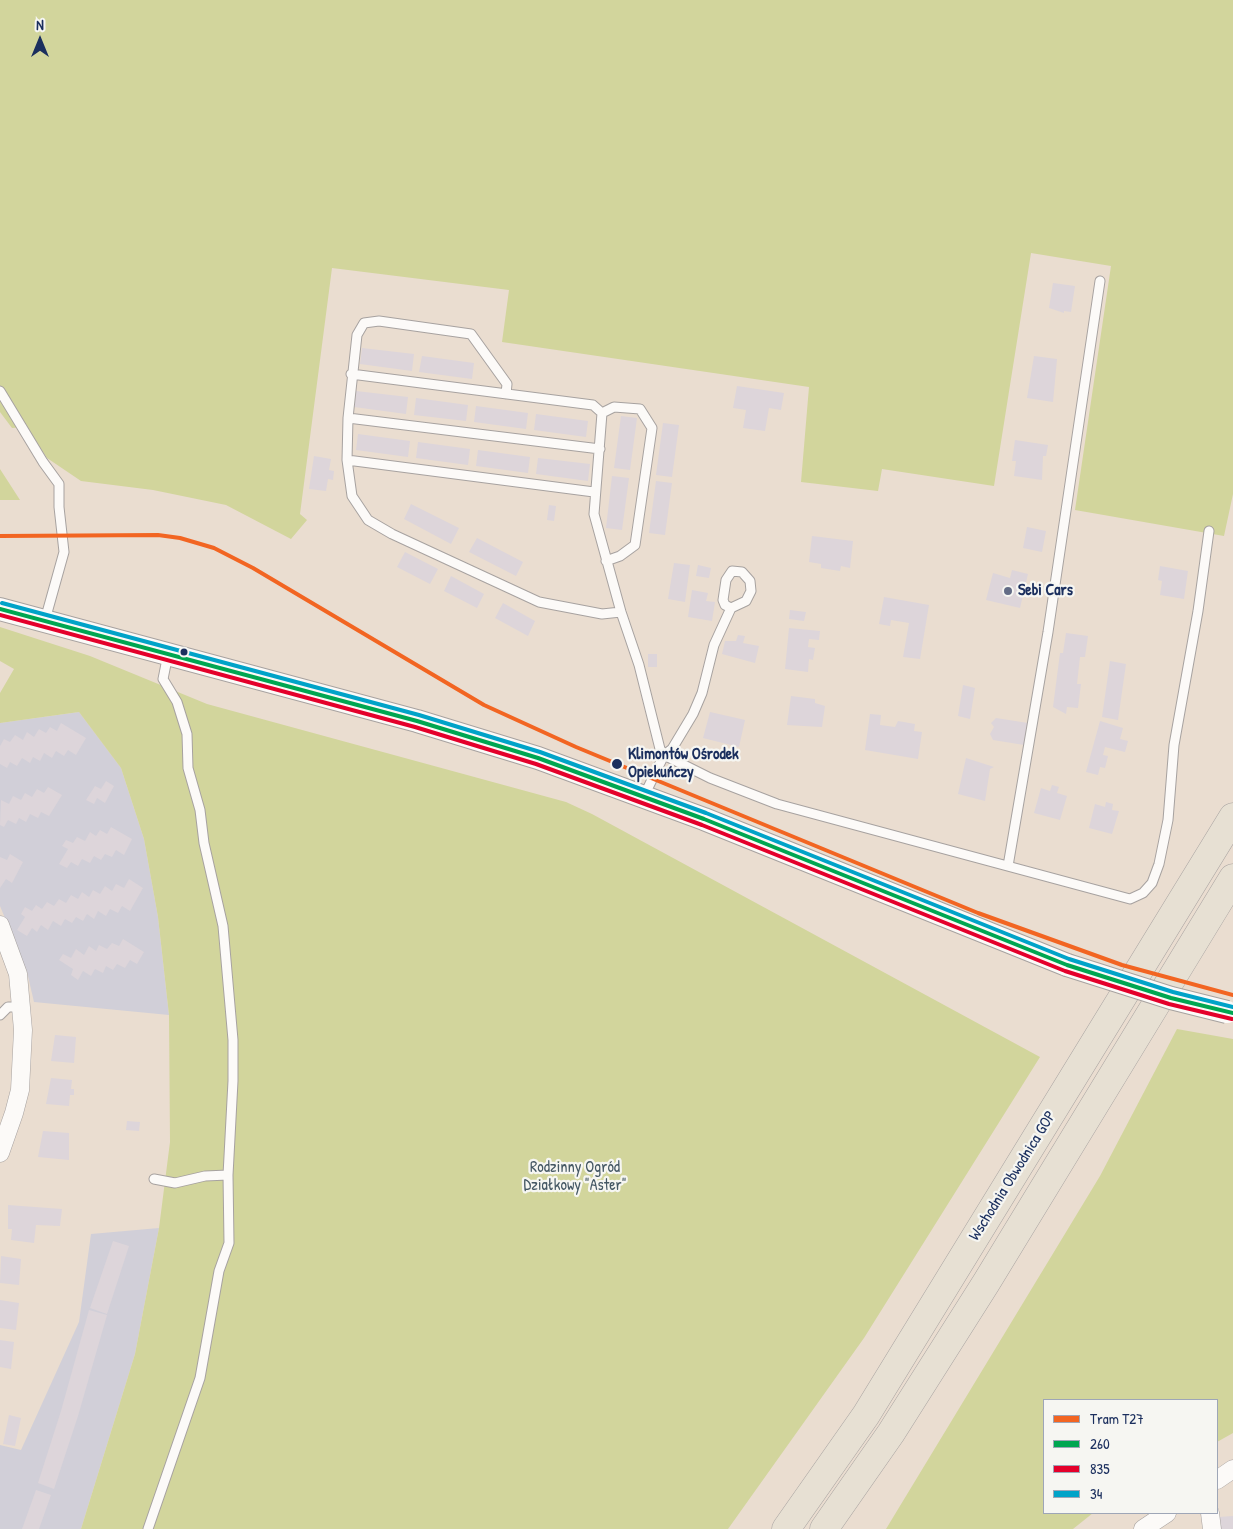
<!DOCTYPE html>
<meta charset="utf-8">
<style>
body{margin:0}
#map{position:relative;width:1233px;height:1529px;overflow:hidden;background:#eaddd0;font-family:"Patrick Hand",sans-serif}
canvas{display:block}
.legend{position:absolute;left:1043px;top:1399px;width:175px;height:115px;box-sizing:border-box;background:#f6f6f2;border:1px solid #9ea6b7;margin:0;padding:6px 9px;list-style:none;font-size:15px;color:#1b2f5e}
.legend li{display:flex;align-items:center;gap:10px;height:25px}
.legend b{width:25px;border:1px solid #9ea6b7}
.north{position:absolute;left:15px;top:15px;width:50px;height:50px;-webkit-text-stroke:4px #f6f6f2;paint-order:stroke;rotate:0deg;font-size:14px;font-weight:700;line-height:20px;text-align:center;color:#1b2f5e}
.north::after{content:'';display:block;margin:auto;width:18px;height:22px;background:#1b2f5e;clip-path:polygon(50% 0,100% 100%,50% 72%,0 100%)}
</style>
<div id="map">
<canvas width="1233" height="1529"></canvas>
<ul class="legend">
<li><b style="height:6px;background:#f26522"></b>Tram T27</li>
<li><b style="height:6px;background:#00a651"></b>260</li>
<li><b style="height:6px;background:#e4002b"></b>835</li>
<li><b style="height:6px;background:#01a3c8"></b>34</li>
</ul>
<div class="north">N</div>
</div>
<script>
const g = document.querySelector('canvas').getContext('2d');
g.lineJoin = 'round';
function fill(path, color) { g.fillStyle = color; g.fill(path, 'evenodd'); }
const toPath = rows => new Path2D(rows.map(r => 'M' + r).join(''));
function trace(path, color, width, dash) { g.strokeStyle = color; g.lineWidth = width; g.lineCap = dash ? 'butt' : 'round'; g.setLineDash(dash || []); g.stroke(path); }
function label(font, color, halo, rows, align = 'center') {
  g.font = font + ' "Patrick Hand",sans-serif'; g.lineWidth = 4.5; g.setLineDash([]); g.textBaseline = 'middle'; g.strokeStyle = halo; g.fillStyle = color; for (const [text, x, y, turn = 0] of rows) {
    g.save(); g.translate(x, y); g.rotate((+turn || 0) * Math.PI / 180); g.textAlign = isNaN(turn) ? turn : align; if (halo) g.strokeText(text, 0, 0); g.fillText(text, 0, 0); g.restore();
  }
}
const industrial = toPath([
 [79,712,121,768,144,839,158,917,169,1015,34,1002,27,972,0,906,0,723],
 [159,1228,135,1354,81,1529,0,1529,0,1445,21,1450,79,1322,91,1234]
]);
const green = toPath([
 [0,0,1233,0,1233,494,1224,536,1075,510,1111,266,1031,253,994,486,882,469,878,491,801,482,809,387,502,342,509,290,332,268,300,514,307,520,291,539,226,505,153,490,81,481,47,458,27,427,12,428,0,412],
 [0,469,20,500,0,500],
 [0,627,90,656,207,704,566,802,592,814,1040,1057,864,1338,728,1529,81,1529,135,1354,159,1228,170,1142,169,1015,158,917,144,839,121,768,79,712,0,723,0,693,14,669,0,661],
 [1177,1029,1233,1039,1233,1433,1217,1442,1217,1400,1044,1400,1044,1513,1093,1513,1073,1529,886,1529,1100,1176]
]);
const building = toPath([
 [1053,283,1075,286,1071,312,1064,311,1064,313,1049,308],
 [362,348,414,354,412,371,360,364],
 [422,356,474,363,472,379,419,372],
 [1034,356,1057,359,1053,402,1027,398],
 [737,386,784,393,781,410,769,408,765,431,743,428,746,410,733,408],
 [356,391,408,397,406,414,354,407],
 [416,398,468,405,466,421,414,415],
 [476,406,528,413,526,429,474,422],
 [536,414,588,421,586,437,534,430],
 [621,416,637,418,630,470,614,468],
 [663,423,679,425,672,477,656,475],
 [358,434,410,441,408,457,356,450],
 [1015,440,1048,445,1046,456,1043,456,1042,480,1014,476,1016,461,1012,461],
 [418,442,470,449,468,465,416,458],
 [478,450,530,457,528,473,476,466],
 [314,456,331,459,329,470,334,471,333,480,328,479,326,491,309,489],
 [538,458,590,464,588,481,536,474],
 [612,476,629,478,622,530,606,528],
 [656,481,672,483,665,535,649,533],
 [411,504,459,528,451,544,404,519],
 [549,505,556,506,554,521,547,520],
 [1027,527,1046,531,1042,552,1023,548],
 [812,536,853,541,850,568,841,566,840,571,821,568,821,564,809,562],
 [477,538,523,562,516,576,469,552],
 [405,552,438,569,430,584,397,567],
 [674,563,690,565,685,602,668,599],
 [698,565,711,568,709,578,696,576],
 [1160,566,1188,571,1184,599,1160,595,1162,581,1158,580],
 [1012,570,1028,574,1020,608,986,600,993,573,1010,578],
 [451,576,484,594,477,608,444,591],
 [692,590,708,593,706,601,715,602,712,621,688,617],
 [884,597,929,605,920,659,903,657,909,623,891,620,890,626,879,624],
 [503,603,535,621,528,636,495,618],
 [790,610,806,612,804,621,789,619],
 [789,628,820,631,819,640,809,639,808,647,815,648,813,660,809,659,808,672,785,669],
 [1066,633,1088,636,1085,657,1080,657,1077,684,1081,684,1078,708,1067,707,1066,714,1053,707,1060,653,1063,653],
 [738,635,745,636,743,643,759,646,755,663,722,654,725,641,736,641],
 [648,654,657,654,657,667,648,667],
 [1110,661,1126,664,1118,720,1102,717],
 [963,685,975,688,970,719,958,716],
 [791,696,815,699,815,703,825,706,822,727,787,725],
 [710,712,745,720,739,747,703,738],
 [870,714,881,715,880,725,895,727,898,721,915,724,914,731,922,732,918,759,865,750],
 [996,718,1028,723,1024,745,993,740,990,734,994,727,991,723],
 [1100,721,1123,728,1120,739,1128,741,1125,752,1105,747,1103,755,1108,756,1105,768,1100,767,1098,775,1086,772],
 [61,723,86,738,76,755,68,750,64,756,56,751,52,758,44,753,40,761,33,757,30,763,22,758,17,766,10,762,7,768,0,764,0,746,4,739,10,742,15,735,23,740,27,732,34,737,39,729,46,733,50,727,57,731],
 [966,758,994,767,990,769,985,801,958,794],
 [106,781,114,786,105,803,97,798,94,804,86,800,95,786,101,789],
 [1052,785,1059,787,1057,793,1067,796,1060,820,1034,813,1041,788,1050,791],
 [48,787,62,795,49,816,41,812,38,818,30,814,26,822,19,818,16,824,8,820,4,827,0,825,1,800,9,804,13,796,21,800,25,793,32,797,37,789,44,793],
 [1106,802,1113,804,1112,810,1119,811,1112,834,1089,828,1095,804,1105,807],
 [111,827,132,839,124,855,116,850,112,857,105,854,101,860,94,856,90,863,82,859,78,866,71,862,67,868,59,864,68,849,62,846,66,840,73,843,77,837,85,841,90,832,96,836,100,830,107,834],
 [10,854,23,862,12,883,6,879,0,888,0,857,7,860],
 [129,879,143,888,130,911,122,906,118,913,110,909,106,916,98,911,94,919,87,914,83,921,76,917,72,923,65,919,61,926,53,921,48,930,41,925,37,932,32,928,27,936,17,930,25,917,21,914,25,907,32,911,36,905,42,909,47,902,54,906,59,899,66,903,71,895,78,899,82,892,89,897,93,890,100,894,105,886,112,891,116,884,124,888],
 [123,939,144,952,137,964,130,960,125,968,117,964,113,970,106,966,103,973,95,969,91,976,83,971,78,980,71,975,73,969,59,960,63,954,71,958,76,949,84,955,89,946,96,951,99,945,107,949,112,943,119,946],
 [55,1035,76,1037,74,1063,51,1061],
 [51,1078,72,1080,71,1089,74,1089,74,1095,70,1095,69,1106,46,1104],
 [127,1121,140,1122,139,1131,126,1130],
 [43,1131,69,1133,69,1160,38,1157],
 [8,1205,62,1209,60,1226,36,1225,34,1243,11,1240,12,1229,8,1229],
 [113,1241,129,1246,107,1314,90,1308],
 [1,1256,21,1259,19,1285,0,1283],
 [0,1300,19,1303,16,1330,0,1328],
 [89,1310,107,1315,78,1416,54,1489,38,1483,61,1411],
 [0,1340,14,1342,11,1369,0,1367],
 [9,1415,21,1418,15,1446,3,1444],
 [36,1490,51,1495,39,1529,22,1529],
 [1233,1516,1233,1529,1219,1529,1218,1517]
]);
const service = toPath([
 [351,374,593,405,602,413,594,514,621,612,639,665,660,749,664,755,672,749,693,714,702,693,714,645,731,608,746,601,751,591,750,581,742,572,732,571,726,580,723,600,725,605,731,608],
 [0,391,43,462,59,484,59,507,64,552,45,620],
 [506,394,507,384,471,334,379,321,364,323,357,335,348,418,347,460,352,496,368,520,392,534,539,602,602,614,621,612],
 [602,413,614,407,640,409,652,428,635,545,620,556,606,561],
 [348,418,600,449],
 [347,460,594,492],
 [644,796,664,755,710,778,777,804,1130,899,1143,893,1152,883,1159,864,1168,820,1174,745,1198,611,1209,531],
 [1008,866,1048,632,1100,281],
 [0,1015,8,1007,22,1007],
 [154,1179,175,1183,205,1176,228,1175],
 [148,1529,200,1378,219,1271,229,1243,228,1175,233,1081,233,1040,223,926,204,843,200,810,188,768,187,734,177,702,163,679,168,654]
]);
const minor = toPath([
 [0,925,18,974,23,1030,20,1090,14,1113,0,1153],
 [1217,1480,1233,1469],
 [1210,1513,1212,1529],
 [1143,1529,1167,1513]
]);
const tertiary = toPath([
 [0,609,417,721,538,758,704,819,1067,965]
]);
const motorway = toPath([
 [786,1529,866,1415,1233,817],
 [824,1529,891,1433,986,1283,1233,878]
]);
const tertiaryBridge = toPath([
 [1067,965,1171,998,1227,1012]
]);
const bus1 = toPath([
 [0,609,417,721,538,758,704,819,1067,965,1171,998,1233,1013]
]);
const bus2 = toPath([
 [0,615,415,727,536,764,702,825,1065,971,1169,1004,1232,1019]
]);
const bus3 = toPath([
 [2,603,419,715,540,752,706,813,1069,959,1173,992,1233,1007]
]);
const tram1 = toPath([
 [0,536,158,535,180,538,214,548,253,568,484,705,576,747,978,913,1122,965,1233,995]
]);
const markers = [
 [1008,591,5,"#636c86"],
 [184,652,4.5,"#1b2f5e"],
 [617,764,6,"#1b2f5e"]
];
const poiNames = [
 ["Sebi Cars",1018,591]
];
const stopNames = [
 ["Klimontów Ośrodek",628,755],
 ["Opiekuńczy",628,773]
];
const parkNames = [
 ["Rodzinny Ogród",575,1168],
 ["Działkowy \"Aster\"",575,1186]
];
const streetNames = [
 ["Wschodnia Obwodnica GOP",1013,1176,-58]
];
fill(industrial, '#d1cfd8');
fill(green, '#d2d59c');
fill(building, '#ddd5da');
trace(service, '#a7a2a0', 11);
trace(minor, '#a7a2a0', 19);
trace(tertiary, '#a7a2a0', 24);
trace(motorway, '#a7a2a0', 29);
trace(service, '#fcfaf8', 9);
trace(minor, '#fcfaf8', 18);
trace(tertiary, '#fcfaf8', 22);
trace(motorway, '#e7e0d3', 28);
trace(tertiaryBridge, '#a7a2a0', 24, []);
trace(tertiaryBridge, '#fcfaf8', 22);
trace(bus1, '#00a651', 4);
trace(bus2, '#e4002b', 4);
trace(bus3, '#01a3c8', 4);
trace(tram1, '#f26522', 4);
for (const [x, y, r, color] of markers) { const dot = new Path2D(); dot.arc(x, y, r, 0, 2 * Math.PI); g.fillStyle = color; g.fill(dot); trace(dot, '#f6f6f2', 2); }
label('bold 16px', '#1b2f5e', '#f6f6f2', poiNames, 'left');
label('bold 16px', '#1b2f5e', '#f6f6f2', stopNames, 'left');
label('16px', '#445763', '#f6f6f2', parkNames);
label('16px', '#1b2f5e', '#f6f6f2', streetNames);
</script>
